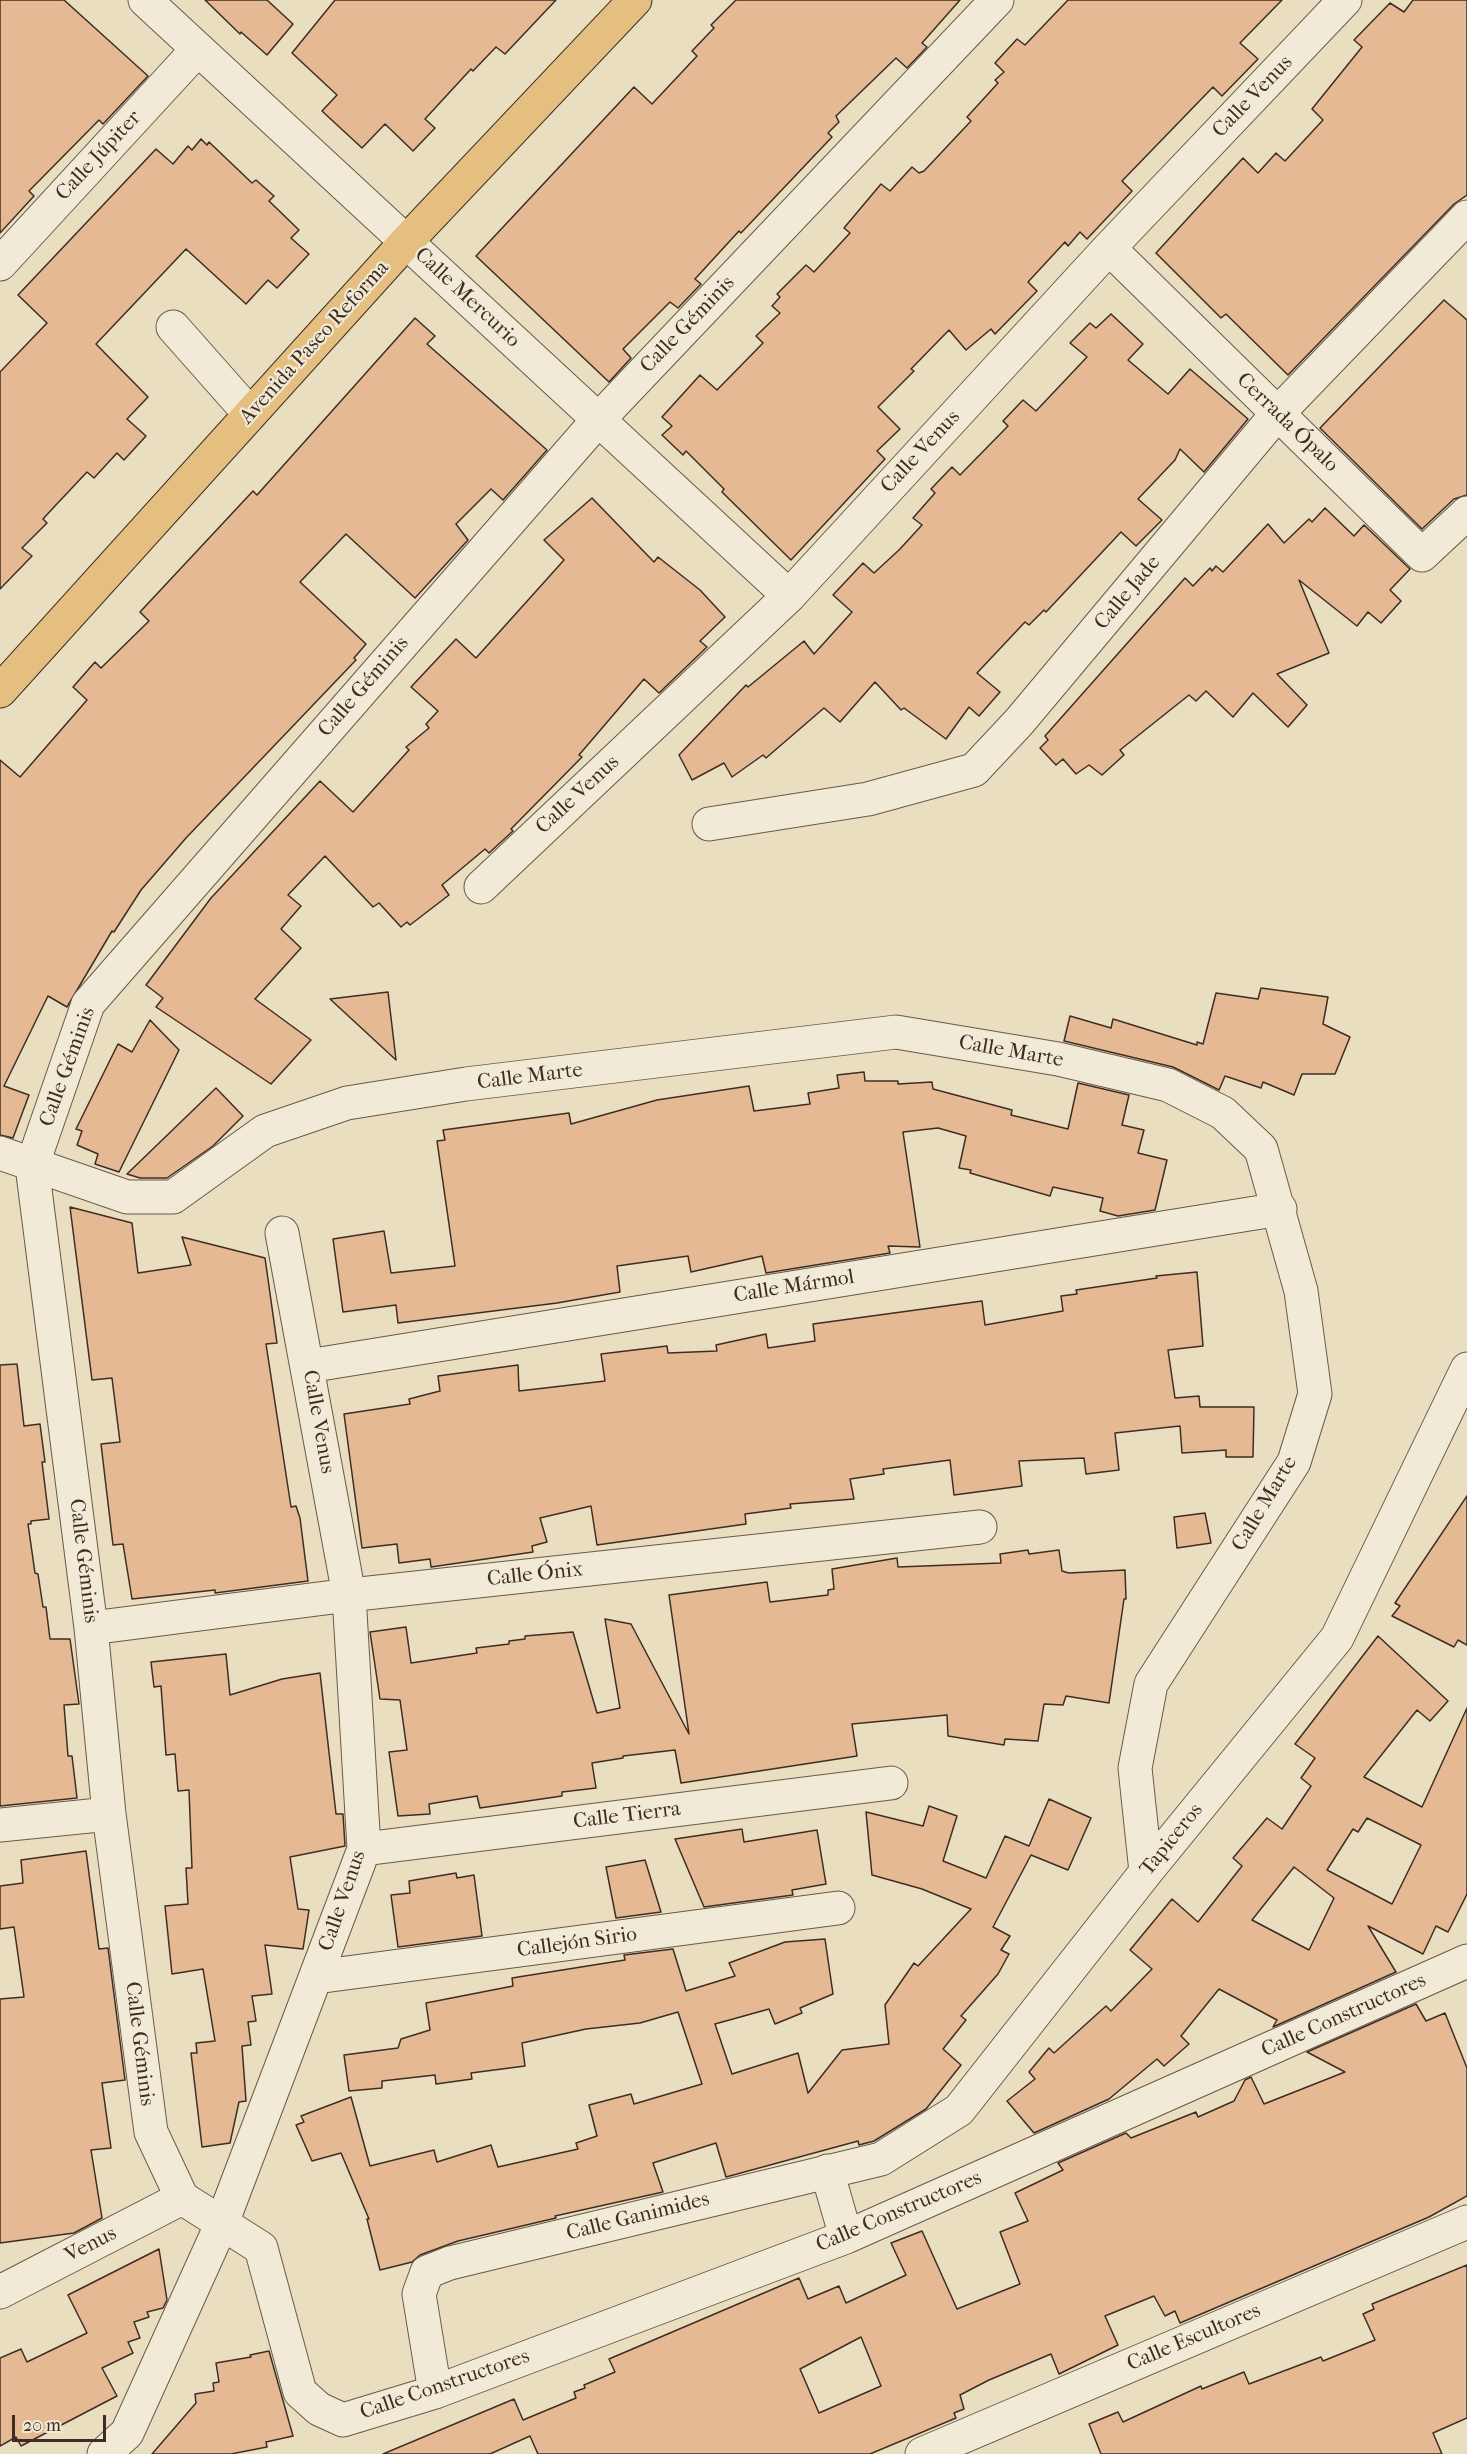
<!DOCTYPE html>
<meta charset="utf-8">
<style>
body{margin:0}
#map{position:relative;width:1467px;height:2454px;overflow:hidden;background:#e9dec0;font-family:"IM FELL French Canon",serif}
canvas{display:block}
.scale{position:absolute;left:12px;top:2415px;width:94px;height:27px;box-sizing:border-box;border:3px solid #3f2d23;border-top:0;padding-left:8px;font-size:18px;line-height:21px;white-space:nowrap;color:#3f2d23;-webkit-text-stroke:4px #f1ead6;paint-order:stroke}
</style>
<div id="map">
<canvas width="1467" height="2454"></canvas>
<div class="scale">20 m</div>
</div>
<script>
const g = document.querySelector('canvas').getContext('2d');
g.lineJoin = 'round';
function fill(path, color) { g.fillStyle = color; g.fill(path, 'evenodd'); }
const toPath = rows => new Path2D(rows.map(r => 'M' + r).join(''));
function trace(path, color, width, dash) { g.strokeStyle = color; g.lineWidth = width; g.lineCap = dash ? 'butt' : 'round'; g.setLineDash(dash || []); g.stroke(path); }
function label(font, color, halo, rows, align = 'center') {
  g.font = font + ' "IM FELL French Canon",serif'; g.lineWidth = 4.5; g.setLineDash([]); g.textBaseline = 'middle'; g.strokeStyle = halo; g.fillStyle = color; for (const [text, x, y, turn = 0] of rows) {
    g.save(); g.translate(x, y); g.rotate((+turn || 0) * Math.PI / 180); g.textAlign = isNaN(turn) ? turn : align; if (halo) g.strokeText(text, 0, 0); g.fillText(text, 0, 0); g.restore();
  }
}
const building = toPath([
 [0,0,64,0,148,76,103,124,99,120,29,191,34,196,0,233,0,0],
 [205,0,267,0,293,24,267,55,241,32,240,34,205,0],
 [335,0,556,0,505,54,496,47,473,71,471,69,425,119,435,128,413,151,385,124,362,148,322,111,337,95,292,53,335,0],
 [736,0,960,0,922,43,927,47,907,68,896,58,836,116,839,122,828,133,832,137,741,233,739,231,695,279,701,284,678,308,670,302,623,349,631,358,609,382,476,256,634,87,652,104,697,56,692,51,714,28,711,25,736,0],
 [1068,0,1282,0,1240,43,1258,59,1222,96,1213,87,1122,181,1132,191,1087,239,1080,232,1068,246,1065,242,1028,282,1037,291,995,334,991,329,966,350,949,330,911,369,914,371,878,407,900,429,877,451,885,459,791,560,722,492,724,489,686,451,683,455,662,435,672,426,662,417,700,375,717,390,763,343,756,336,780,313,772,306,780,297,777,294,806,265,814,272,850,233,844,228,881,184,890,191,912,167,919,173,924,171,971,121,967,117,998,83,995,80,1004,72,995,63,1017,39,1025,45,1068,0],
 [1413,0,1467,0,1467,195,1454,204,1288,375,1226,314,1221,318,1156,253,1243,158,1258,173,1276,153,1285,161,1323,120,1312,109,1362,47,1354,40,1390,3,1404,12,1413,0],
 [201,139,207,145,209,142,252,183,256,180,274,196,269,201,299,230,291,238,309,254,277,288,268,280,246,304,186,249,96,344,148,397,127,419,146,436,124,460,117,453,94,478,87,472,54,507,43,519,47,523,22,548,32,556,0,589,0,372,47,323,18,295,156,149,173,164,188,146,192,150,201,139],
 [1444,300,1467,320,1467,495,1454,499,1422,529,1320,428,1444,300],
 [1111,314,1143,344,1128,360,1168,394,1190,369,1248,419,1204,472,1180,449,1175,460,1138,499,1162,520,1136,546,1121,532,1046,612,1044,610,1029,625,1025,622,977,673,1000,692,979,716,969,707,946,739,904,708,901,710,875,682,840,722,824,708,766,758,763,755,732,777,724,763,692,780,679,755,746,685,748,687,804,641,814,654,852,612,833,595,863,563,874,573,899,550,922,525,913,518,935,493,931,489,952,467,960,475,1008,426,1003,421,1023,400,1036,411,1087,357,1070,343,1090,323,1096,328,1111,314],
 [415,318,435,336,427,344,547,450,503,500,491,489,456,524,468,540,415,598,346,534,300,582,366,644,354,658,356,660,186,838,141,890,114,932,112,931,67,1007,48,996,4,1086,29,1095,13,1138,0,1135,0,760,20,777,87,700,73,687,95,662,101,668,149,621,140,612,253,491,257,495,415,318],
 [592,498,654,562,658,557,700,590,725,617,700,641,707,647,659,693,644,679,579,755,582,757,511,829,513,831,489,853,485,849,442,885,449,895,410,925,407,922,401,927,379,903,373,907,325,856,288,895,301,906,281,929,301,948,255,999,311,1040,271,1084,156,1007,163,998,146,985,211,898,320,781,353,812,409,750,406,747,429,728,426,724,438,711,411,687,456,639,476,658,564,560,544,540,592,498],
 [1325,508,1354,536,1364,525,1410,569,1390,590,1401,601,1381,623,1368,612,1357,626,1299,580,1329,653,1277,674,1307,705,1288,727,1253,693,1233,717,1206,691,1196,701,1189,695,1120,750,1124,755,1102,775,1089,765,1076,774,1063,759,1056,765,1040,748,1048,740,1045,736,1185,578,1193,586,1210,568,1212,571,1216,566,1223,572,1268,524,1284,543,1309,519,1312,522,1325,508],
 [1261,988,1328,997,1323,1024,1350,1037,1335,1074,1302,1074,1294,1095,1263,1082,1261,1088,1225,1076,1219,1090,1173,1067,1064,1041,1070,1016,1111,1028,1113,1019,1197,1045,1197,1042,1203,1044,1216,993,1258,999,1261,988],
 [388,992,396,1060,330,999,388,992],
 [150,1020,179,1050,119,1172,95,1164,98,1154,77,1145,82,1131,76,1129,118,1044,132,1052,150,1020],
 [864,1072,865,1081,898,1081,898,1084,932,1082,933,1089,1012,1110,1011,1115,1068,1129,1078,1083,1129,1095,1122,1125,1144,1130,1138,1153,1167,1160,1155,1210,1118,1216,1100,1211,1103,1198,1053,1187,1050,1196,970,1173,971,1170,959,1168,966,1136,938,1128,903,1132,920,1247,888,1246,890,1253,766,1273,762,1256,691,1272,688,1256,617,1266,620,1292,557,1303,398,1323,396,1305,343,1312,333,1239,384,1231,391,1273,455,1266,437,1141,445,1140,443,1130,569,1113,571,1124,657,1100,749,1086,754,1111,810,1104,808,1093,839,1088,837,1075,864,1072],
 [216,1088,243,1116,213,1146,167,1178,140,1178,127,1174,216,1088],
 [70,1207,132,1223,138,1273,191,1265,182,1237,265,1258,277,1343,266,1344,291,1507,296,1506,300,1518,308,1581,215,1593,215,1590,132,1599,123,1544,113,1545,101,1444,120,1442,112,1378,92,1380,70,1207],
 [1197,1272,1203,1346,1168,1350,1175,1398,1199,1396,1200,1407,1254,1407,1253,1457,1226,1457,1226,1450,1182,1453,1180,1426,1115,1433,1119,1470,1086,1474,1084,1458,1019,1461,1022,1486,954,1495,950,1460,883,1469,884,1474,850,1479,854,1499,790,1504,791,1508,745,1514,746,1524,597,1545,591,1506,540,1518,547,1542,532,1546,533,1552,431,1567,430,1559,399,1563,397,1544,362,1548,344,1414,410,1404,409,1399,440,1391,438,1376,518,1365,519,1391,605,1381,601,1354,667,1346,668,1353,717,1351,716,1345,766,1334,768,1348,815,1341,813,1324,982,1301,985,1325,1063,1311,1061,1296,1077,1294,1076,1290,1157,1278,1156,1276,1197,1272],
 [17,1364,24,1426,40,1424,45,1462,42,1462,49,1519,31,1521,31,1524,28,1524,35,1573,38,1574,43,1607,46,1607,50,1639,70,1639,79,1704,64,1705,68,1756,72,1756,77,1798,0,1806,0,1365,17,1364],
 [1467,1496,1467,1645,1458,1640,1454,1647,1392,1616,1400,1606,1395,1603,1467,1496],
 [1205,1513,1211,1543,1177,1548,1174,1517,1205,1513],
 [1028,1550,1029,1554,1059,1550,1062,1571,1069,1573,1125,1570,1126,1599,1124,1599,1109,1703,1066,1696,1063,1705,1044,1704,1038,1741,1005,1739,1004,1745,948,1736,947,1715,852,1724,857,1756,681,1783,675,1750,623,1756,623,1758,592,1763,596,1788,562,1792,562,1796,480,1808,477,1796,429,1804,430,1814,398,1816,389,1752,407,1750,400,1700,380,1699,370,1632,406,1627,411,1663,477,1653,476,1648,509,1644,509,1641,525,1639,525,1636,573,1632,597,1713,620,1708,605,1619,631,1624,689,1734,669,1595,767,1582,770,1602,828,1595,828,1590,834,1589,832,1569,897,1558,898,1567,1001,1563,1000,1554,1028,1550],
 [1378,1636,1448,1701,1430,1721,1417,1710,1364,1777,1422,1807,1467,1708,1467,1894,1448,1932,1436,1926,1423,1954,1368,1926,1396,1972,1273,2027,1277,2020,1219,1989,1181,2036,1189,2044,1164,2066,1157,2059,1109,2099,1034,2133,1007,2101,1035,2079,1029,2072,1049,2048,1054,2053,1106,2006,1111,2011,1152,1969,1130,1950,1172,1899,1198,1922,1242,1866,1233,1858,1267,1818,1282,1829,1311,1786,1301,1778,1315,1758,1295,1744,1378,1636],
 [1367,1818,1421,1845,1392,1904,1327,1870,1353,1829,1358,1832,1367,1818],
 [1294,1867,1334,1898,1309,1950,1252,1920,1294,1867],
 [226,1654,230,1695,282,1679,320,1673,336,1814,343,1814,345,1846,290,1857,298,1909,309,1910,303,1949,265,1945,272,1994,252,1996,256,2021,248,2022,251,2045,242,2046,246,2101,239,2102,230,2143,202,2147,191,2053,197,2053,196,2043,215,2041,203,1969,172,1974,165,1906,188,1904,186,1868,192,1868,189,1790,178,1791,175,1754,166,1755,161,1686,154,1687,151,1662,226,1654],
 [1049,1799,1091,1818,1068,1870,1031,1855,993,1927,1010,1936,1001,1950,1009,1954,998,1974,961,2016,966,2020,943,2049,961,2065,926,2109,874,2141,859,2145,858,2141,726,2177,716,2143,653,2163,663,2192,555,2216,556,2218,458,2241,420,2255,412,2262,380,2270,367,2219,369,2219,341,2153,312,2161,296,2125,304,2122,301,2116,351,2097,370,2166,434,2150,437,2162,491,2145,498,2167,578,2149,576,2143,597,2136,589,2105,631,2094,634,2104,702,2084,678,2012,640,2023,586,2029,522,2043,525,2066,471,2073,472,2079,436,2084,435,2075,382,2081,382,2088,349,2091,344,2055,398,2048,401,2039,430,2030,426,2003,513,1986,512,1978,625,1960,624,1955,673,1949,686,1991,735,1976,729,1963,785,1942,825,1939,833,1994,800,2008,802,2013,775,2024,769,2009,715,2024,732,2074,798,2053,808,2093,842,2050,889,2044,885,2005,914,1963,918,1966,971,1909,922,1889,872,1875,866,1812,923,1826,929,1806,957,1816,943,1861,986,1878,1005,1836,1029,1846,1049,1799],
 [742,1829,744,1842,817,1830,826,1884,792,1890,793,1895,704,1907,675,1839,742,1829],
 [86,1851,99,1949,108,1948,125,2080,102,2083,111,2148,91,2150,102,2218,74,2233,0,2243,0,1999,24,1997,14,1927,0,1929,0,1886,23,1883,21,1860,86,1851],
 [645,1860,661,1912,616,1918,606,1867,645,1860],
 [456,1873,457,1878,474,1875,482,1936,398,1947,391,1895,410,1893,409,1881,456,1873],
 [1416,2004,1426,2021,1445,2013,1467,2068,1467,2196,1429,2217,1180,2323,1175,2311,1165,2316,1154,2296,1105,2316,1118,2345,1059,2374,1051,2354,989,2380,960,2395,964,2409,954,2413,956,2418,870,2454,538,2454,530,2436,490,2454,383,2454,514,2399,523,2420,576,2398,574,2392,585,2388,584,2385,615,2372,609,2359,799,2278,808,2299,839,2286,846,2303,906,2275,891,2243,922,2231,957,2309,1020,2284,1000,2232,1028,2221,1015,2193,1063,2170,1058,2163,1126,2133,1131,2138,1196,2112,1198,2117,1234,2101,1245,2080,1251,2077,1264,2104,1345,2072,1307,2052,1416,2004],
 [861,2337,881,2386,819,2413,800,2369,861,2337],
 [159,2249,167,2300,163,2308,147,2312,149,2317,134,2322,140,2338,128,2342,133,2353,102,2368,117,2396,21,2446,16,2437,0,2446,0,2358,21,2349,27,2362,87,2333,68,2295,159,2249],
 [1467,2265,1467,2418,1433,2433,1442,2454,1101,2454,1089,2424,1118,2412,1123,2422,1201,2386,1202,2389,1244,2372,1249,2384,1321,2357,1323,2361,1375,2340,1363,2314,1374,2309,1372,2304,1467,2265],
 [269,2351,293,2436,266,2442,267,2447,231,2454,152,2454,196,2403,195,2394,214,2391,213,2383,219,2382,216,2363,251,2357,250,2355,269,2351]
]);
const minor = toPath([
 [145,0,789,596],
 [997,0,598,420,88,1004,32,1166,91,1628,109,1814,151,2132,182,2198,261,2248,300,2392,319,2409,343,2420,435,2392,846,2237,1467,1961],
 [1109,248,1422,555,1467,513],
 [0,264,198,49],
 [173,327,250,414],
 [709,824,868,799,974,770,1019,722,1277,414,1467,217],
 [481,887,789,596,1109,248,1345,0],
 [0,1153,127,1197,173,1197,265,1131,347,1103,466,1084,896,1032,1058,1059,1168,1085,1223,1113,1261,1149,1301,1291,1315,1394,1294,1462,1151,1684,1135,1768,1146,1872],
 [308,1366,1280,1209],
 [91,1628,349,1595,980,1527],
 [0,1825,109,1814],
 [364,1849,891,1783],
 [316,1977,838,1908],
 [827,2171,846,2237],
 [0,2292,182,2198],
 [435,2392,419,2294,427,2272,450,2263,881,2159,959,2110,1146,1872,1337,1638,1467,1369],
 [104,2454,127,2433,222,2223,364,1849,349,1595,282,1233],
 [922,2454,1467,2222]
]);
const major = toPath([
 [0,691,406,242,635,0]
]);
const streetNames = [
 ["Calle Venus",1253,97,-46],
 ["Calle Júpiter",99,156,-47],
 ["Calle Mercurio",467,298,43],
 ["Calle Géminis",688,325,-46],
 ["Avenida Paseo Reforma",315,343,-48],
 ["Cerrada Ópalo",1287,423,44],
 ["Calle Venus",921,452,-47],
 ["Calle Jade",1128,593,-50],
 ["Calle Géminis",364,687,-49],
 ["Calle Venus",578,795,-43],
 ["Calle Marte",1011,1052,10],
 ["Calle Géminis",68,1067,-70],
 ["Calle Marte",530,1077,-7],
 ["Calle Mármol",794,1287,-9],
 ["Calle Venus",318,1422,80],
 ["Calle Marte",1265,1504,-59],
 ["Calle Géminis",83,1561,83],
 ["Calle Ónix",535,1575,-6],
 ["Calle Tierra",627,1816,-7],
 ["Tapiceros",1172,1840,-51],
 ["Calle Venus",343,1901,-71],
 ["Callejón Sirio",577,1943,-8],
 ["Calle Constructores",1344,2016,-24],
 ["Calle Géminis",139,2044,83],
 ["Calle Constructores",899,2212,-23],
 ["Calle Ganimides",638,2217,-14],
 ["Venus",91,2245,-27],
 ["Calle Escultores",1194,2338,-23],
 ["Calle Constructores",445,2385,-19]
];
fill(building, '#e5b993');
trace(building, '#3f2d23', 1.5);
trace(minor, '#6a594a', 35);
trace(major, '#3f2d23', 35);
trace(minor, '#f1ead6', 33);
trace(major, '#e4bf80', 33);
label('21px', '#3f2d23', '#f1ead6', streetNames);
</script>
